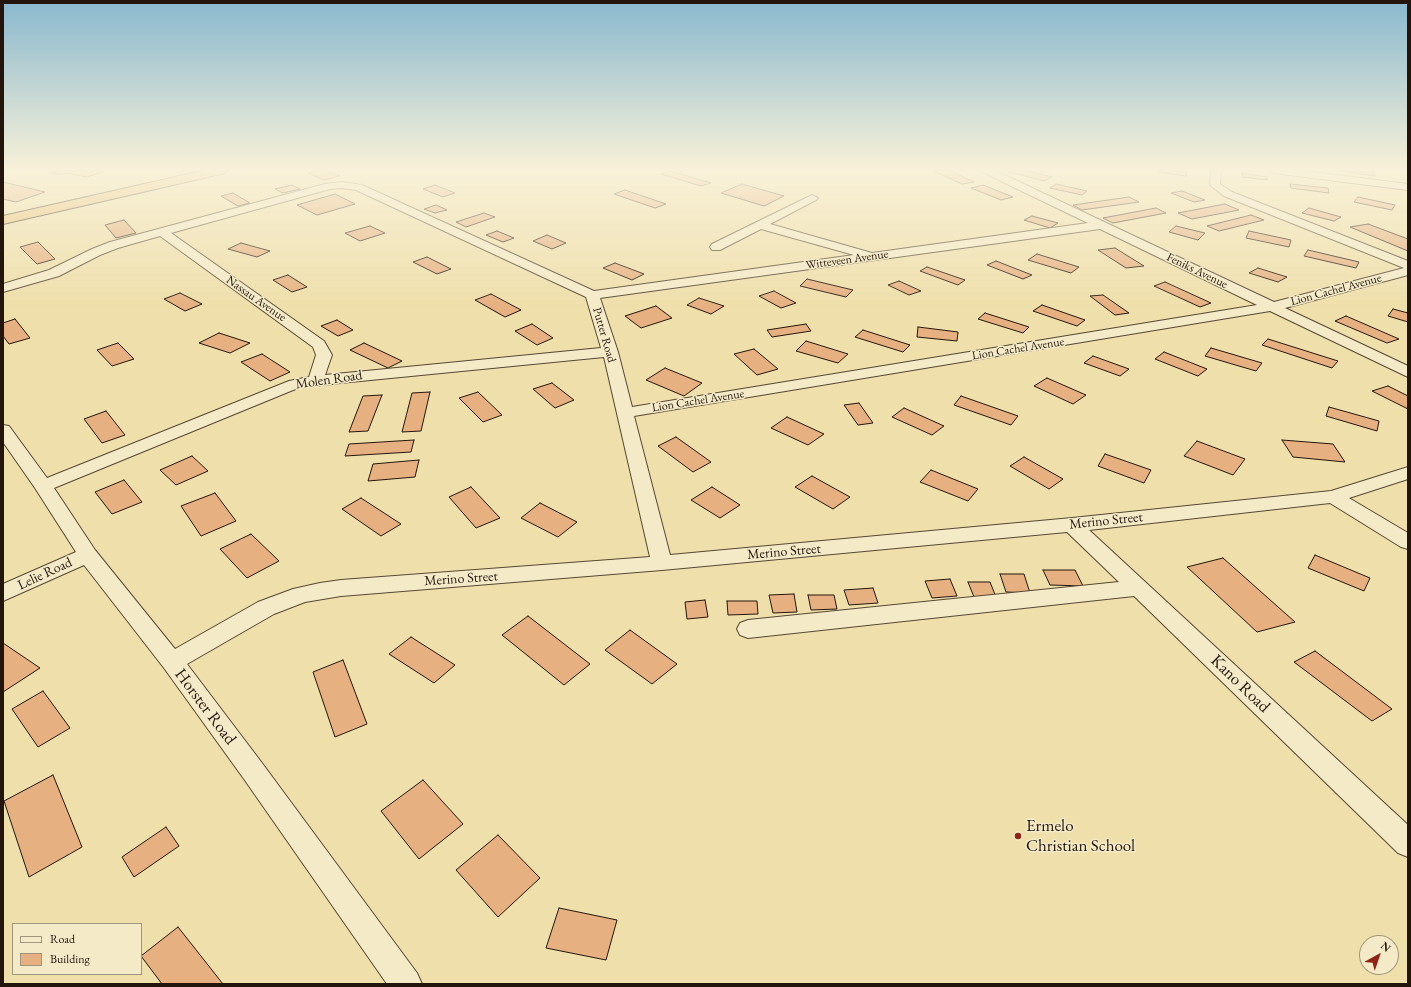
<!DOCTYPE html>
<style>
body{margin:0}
#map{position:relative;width:1411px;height:987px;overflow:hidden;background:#efdfab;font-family:"EB Garamond",serif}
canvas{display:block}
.frame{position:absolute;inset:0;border:4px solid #23150c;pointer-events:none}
.legend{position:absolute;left:12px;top:923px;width:130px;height:52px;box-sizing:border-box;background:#f5eac8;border:1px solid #a1957d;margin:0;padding:5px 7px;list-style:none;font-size:12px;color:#23150c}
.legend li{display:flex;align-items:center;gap:8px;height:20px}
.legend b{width:20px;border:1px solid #a1957d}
.north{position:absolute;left:1359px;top:935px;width:40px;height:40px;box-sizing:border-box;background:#f5eac8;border:1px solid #a1957d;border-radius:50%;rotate:40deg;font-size:11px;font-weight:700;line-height:16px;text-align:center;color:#23150c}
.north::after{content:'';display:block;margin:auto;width:14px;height:18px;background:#8f2418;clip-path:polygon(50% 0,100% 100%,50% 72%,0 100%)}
</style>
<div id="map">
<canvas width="1411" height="987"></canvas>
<div class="frame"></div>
<ul class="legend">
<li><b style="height:5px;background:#f5eac8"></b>Road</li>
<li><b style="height:11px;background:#e6b080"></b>Building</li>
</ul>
<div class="north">N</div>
</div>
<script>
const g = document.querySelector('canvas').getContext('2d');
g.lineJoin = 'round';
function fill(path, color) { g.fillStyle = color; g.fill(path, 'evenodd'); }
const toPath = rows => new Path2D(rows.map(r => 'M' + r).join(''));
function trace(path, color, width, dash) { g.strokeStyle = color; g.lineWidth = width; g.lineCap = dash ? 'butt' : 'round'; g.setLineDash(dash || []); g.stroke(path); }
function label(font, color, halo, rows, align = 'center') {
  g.font = font + ' "EB Garamond",serif'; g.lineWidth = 3; g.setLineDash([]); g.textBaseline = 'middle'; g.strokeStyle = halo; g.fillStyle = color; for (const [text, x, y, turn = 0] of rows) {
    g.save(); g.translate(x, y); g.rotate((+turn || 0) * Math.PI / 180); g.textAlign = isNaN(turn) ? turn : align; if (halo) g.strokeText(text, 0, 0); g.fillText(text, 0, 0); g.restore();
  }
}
const building = toPath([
 [54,170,97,170,105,171,87,177,66,173,58,175,51,173,59,171,54,170],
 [321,170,325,170,340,176,324,180,308,173,321,170],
 [941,170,948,170,974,182,962,184,933,171,941,170],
 [1009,170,1023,170,1052,177,1044,181,1006,171,1009,170],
 [1158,170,1187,171,1186,176,1158,172,1158,170],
 [1341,170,1374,172,1375,176,1341,171,1341,170],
 [671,171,711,183,701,186,661,174,671,171],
 [1242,173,1267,177,1267,180,1242,177,1242,173],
 [3,182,45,192,16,202,3,199,3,182],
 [742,184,784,196,764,206,721,193,742,184],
 [1056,184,1087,191,1082,195,1050,188,1056,184],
 [1290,184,1328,188,1329,193,1291,188,1290,184],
 [292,185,300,189,283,193,275,189,292,185],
 [435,185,455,193,443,197,423,189,435,185],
 [983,185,1013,197,1001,200,971,188,983,185],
 [625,190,666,204,655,208,614,194,625,190],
 [1182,191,1205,200,1194,202,1171,193,1182,191],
 [233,193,250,203,238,206,221,196,233,193],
 [335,194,355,204,317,215,297,205,335,194],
 [1129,197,1139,202,1082,210,1073,205,1129,197],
 [1358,197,1395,205,1392,210,1354,202,1358,197],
 [1225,204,1239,210,1192,219,1178,213,1225,204],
 [436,205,447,210,435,213,424,209,436,205],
 [1156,208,1166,213,1113,223,1103,218,1156,208],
 [1309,208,1341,217,1334,221,1302,213,1309,208],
 [484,213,495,217,466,227,456,222,484,213],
 [1251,215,1264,220,1219,231,1207,226,1251,215],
 [1032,216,1058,223,1050,228,1024,220,1032,216],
 [124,220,136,233,116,238,105,225,124,220],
 [1368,224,1408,239,1408,251,1350,227,1368,224],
 [370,226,385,233,360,241,345,233,370,226],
 [1176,226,1205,233,1198,240,1169,232,1176,226],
 [497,231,514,238,503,242,486,235,497,231],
 [1249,231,1291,240,1289,247,1246,238,1249,231],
 [547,235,566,243,552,249,533,241,547,235],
 [38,242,55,259,37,264,20,247,38,242],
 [241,243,270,251,257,257,228,249,241,243],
 [1115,248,1144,266,1126,268,1098,250,1115,248],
 [1308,250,1359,262,1356,268,1304,256,1308,250],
 [1037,254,1079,267,1071,273,1028,260,1037,254],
 [427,257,451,269,437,274,413,262,427,257],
 [996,261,1032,275,1023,279,987,265,996,261],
 [615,263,644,274,632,280,603,268,615,263],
 [927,267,965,280,958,285,920,271,927,267],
 [1258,268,1287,277,1278,282,1249,273,1258,268],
 [288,275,307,287,292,292,273,280,288,275],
 [807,279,853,290,846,297,800,286,807,279],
 [899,281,921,291,909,295,888,285,899,281],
 [1165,282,1211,303,1200,307,1154,286,1165,282],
 [774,291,796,303,781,308,759,296,774,291],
 [180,293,202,304,185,311,164,299,180,293],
 [491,294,521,310,505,317,475,300,491,294],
 [1103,295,1129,313,1115,315,1090,296,1103,295],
 [699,298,724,306,711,314,687,305,699,298],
 [1042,305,1085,320,1077,326,1033,311,1042,305],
 [656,306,672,318,641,328,625,316,656,306],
 [1393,309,1408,313,1408,322,1388,316,1393,309],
 [985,313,1029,327,1023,333,978,319,985,313],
 [1346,316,1399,339,1387,343,1335,321,1346,316],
 [15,319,30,338,9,344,3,336,3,323,15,319],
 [337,320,353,330,338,336,321,326,337,320],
 [532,324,553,338,537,345,515,331,532,324],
 [806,324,811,331,772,337,767,330,806,324],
 [918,327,958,332,957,341,917,337,918,327],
 [863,330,910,345,903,352,855,337,863,330],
 [219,333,250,343,230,353,199,343,219,333],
 [1268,339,1338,361,1332,368,1262,345,1268,339],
 [806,341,848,354,838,363,796,351,806,341],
 [118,343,134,359,112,366,97,350,118,343],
 [364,343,402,361,388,368,350,350,364,343],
 [1211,348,1262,363,1256,371,1205,356,1211,348],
 [754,349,778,369,757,375,734,354,754,349],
 [1164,352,1207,369,1198,376,1155,359,1164,352],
 [262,354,290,372,270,381,241,362,262,354],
 [1093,356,1129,369,1120,376,1084,363,1093,356],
 [665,368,702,383,684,396,646,380,665,368],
 [1047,378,1086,395,1073,404,1034,386,1047,378],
 [552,383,574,400,555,408,533,389,552,383],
 [1388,386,1408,396,1408,409,1372,391,1388,386],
 [430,392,421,431,402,432,412,393,430,392],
 [478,392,502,415,483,422,459,398,478,392],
 [382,395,368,431,349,432,363,396,382,395],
 [961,396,1018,416,1011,425,954,405,961,396],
 [859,403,873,423,858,425,844,405,859,403],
 [1329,407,1379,421,1377,431,1326,416,1329,407],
 [904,408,944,426,932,435,892,417,904,408],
 [106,411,125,435,102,443,84,419,106,411],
 [787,417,824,434,808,445,771,428,787,417],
 [676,437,711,462,693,472,658,446,676,437],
 [414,440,411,452,345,456,349,444,414,440],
 [1282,440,1333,444,1345,462,1293,457,1282,440],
 [1197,441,1245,459,1233,475,1184,456,1197,441],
 [1105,454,1151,470,1144,483,1098,466,1105,454],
 [192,456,208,471,176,485,160,470,192,456],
 [1024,457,1063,479,1049,489,1010,466,1024,457],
 [419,460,415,477,368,481,373,464,419,460],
 [931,470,978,489,968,501,920,482,931,470],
 [812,476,850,497,833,509,795,487,812,476],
 [124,480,142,502,112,514,95,492,124,480],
 [471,487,500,518,476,528,449,497,471,487],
 [712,487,740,505,720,518,691,500,712,487],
 [215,493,236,521,201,536,181,506,215,493],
 [361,498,401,524,381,536,342,509,361,498],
 [540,503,577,522,558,537,521,518,540,503],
 [251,534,279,561,247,578,220,549,251,534],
 [1315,555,1370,578,1364,591,1308,568,1315,555],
 [1223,558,1295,622,1257,632,1187,567,1223,558],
 [1043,570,1075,570,1083,586,1050,585,1043,570],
 [1000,574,1024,574,1030,593,1006,592,1000,574],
 [950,579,957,596,932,598,925,581,950,579],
 [968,582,990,582,996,597,974,597,968,582],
 [873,588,878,603,849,605,844,590,873,588],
 [794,594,797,612,773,613,769,595,794,594],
 [808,595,834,595,837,609,811,610,808,595],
 [705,600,708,617,687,619,685,602,705,600],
 [727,601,757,601,758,614,728,615,727,601],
 [528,616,590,664,564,685,502,635,528,616],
 [630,630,677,664,652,684,605,650,630,630],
 [411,637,455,665,434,683,389,654,411,637],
 [3,643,40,668,3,692,3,643],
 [1315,651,1392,709,1372,721,1294,662,1315,651],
 [343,660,367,724,335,737,313,672,343,660],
 [43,691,70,728,38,747,12,709,43,691],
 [53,775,82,847,29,877,4,801,53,775],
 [423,780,463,824,419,859,381,811,423,780],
 [166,827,179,846,134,877,122,857,166,827],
 [498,835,540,878,498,917,456,870,498,835],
 [559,908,617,920,606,960,546,948,559,908],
 [178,927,223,984,162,984,141,956,178,927]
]);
const minor = toPath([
 [981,170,994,170,1274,302,1404,268,1224,196,1210,185,1211,170,1221,170,1220,184,1232,192,1408,261,1408,275,1285,308,1408,366,1408,377,1270,311,634,416,670,555,1072,518,1331,491,1408,467,1408,479,1349,498,1408,533,1408,549,1401,547,1330,503,1089,530,1408,825,1408,857,1398,853,1134,596,748,638,740,635,737,629,740,623,748,620,1119,582,1067,532,662,570,341,596,305,602,274,614,187,664,262,763,417,973,422,984,387,984,244,779,164,668,84,565,3,601,3,584,76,552,35,488,3,442,3,425,9,426,47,478,289,381,309,377,316,355,313,347,160,236,118,248,100,255,59,276,3,292,3,284,49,270,92,249,110,242,325,184,342,182,362,185,594,291,854,255,761,229,720,250,712,250,710,247,712,244,812,195,818,198,816,200,770,224,872,253,1088,223,982,172,981,170],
 [342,188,356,190,586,297,601,348,325,375,332,355,324,341,171,233,330,189,342,188],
 [1100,229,1257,305,632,407,618,352,600,298,1100,229],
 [604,357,650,557,341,580,320,583,293,589,258,602,175,649,95,550,54,488,298,388,340,383,604,357],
 [1268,170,1296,170,1408,184,1408,190,1273,173,1268,170]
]);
const highway = toPath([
 [206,170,227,170,225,173,221,174,3,224,3,216,206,170]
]);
const markers = [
 [1018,836,4,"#8f2418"]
];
const farStreetnames = [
 ["Witteveen Avenue",847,260,-8],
 ["Feniks Avenue",1197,271,26],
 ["Lion Cachel Avenue",1336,290,-15],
 ["Nassau Avenue",256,299,35],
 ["Putter Road",604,335,74],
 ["Lion Cachel Avenue",1018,349,-9],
 ["Lion Cachel Avenue",698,401,-9]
];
const streetNames = [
 ["Molen Road",329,380,-8],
 ["Merino Street",1106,521,-6],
 ["Merino Street",784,552,-5],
 ["Lelie Road",45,574,-25],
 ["Merino Street",461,579,-4]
];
const nearStreetnames = [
 ["Kano Road",1240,684,44],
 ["Horster Road",205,707,53]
];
const nearPoinames = [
 ["Ermelo",1026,826],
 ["Christian School",1026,846]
];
fill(building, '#e6b080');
trace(building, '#23150c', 1);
trace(minor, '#564834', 2);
trace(highway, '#23150c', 2);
fill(minor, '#f5eac8');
fill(highway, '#e8c076');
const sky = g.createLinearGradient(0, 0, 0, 308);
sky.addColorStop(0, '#89b8ce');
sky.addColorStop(0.55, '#f8f1d9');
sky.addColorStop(1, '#f8f1d900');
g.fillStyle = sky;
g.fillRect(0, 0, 1411, 308);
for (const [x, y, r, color] of markers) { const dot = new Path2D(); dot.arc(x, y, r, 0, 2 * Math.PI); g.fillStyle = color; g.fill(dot); trace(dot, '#f5eac8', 1.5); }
label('12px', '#23150c', '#f5eac8', farStreetnames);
label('14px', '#23150c', '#f5eac8', streetNames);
label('17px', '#23150c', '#f5eac8', nearStreetnames);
label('17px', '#23150c', '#f5eac8', nearPoinames, 'left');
</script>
